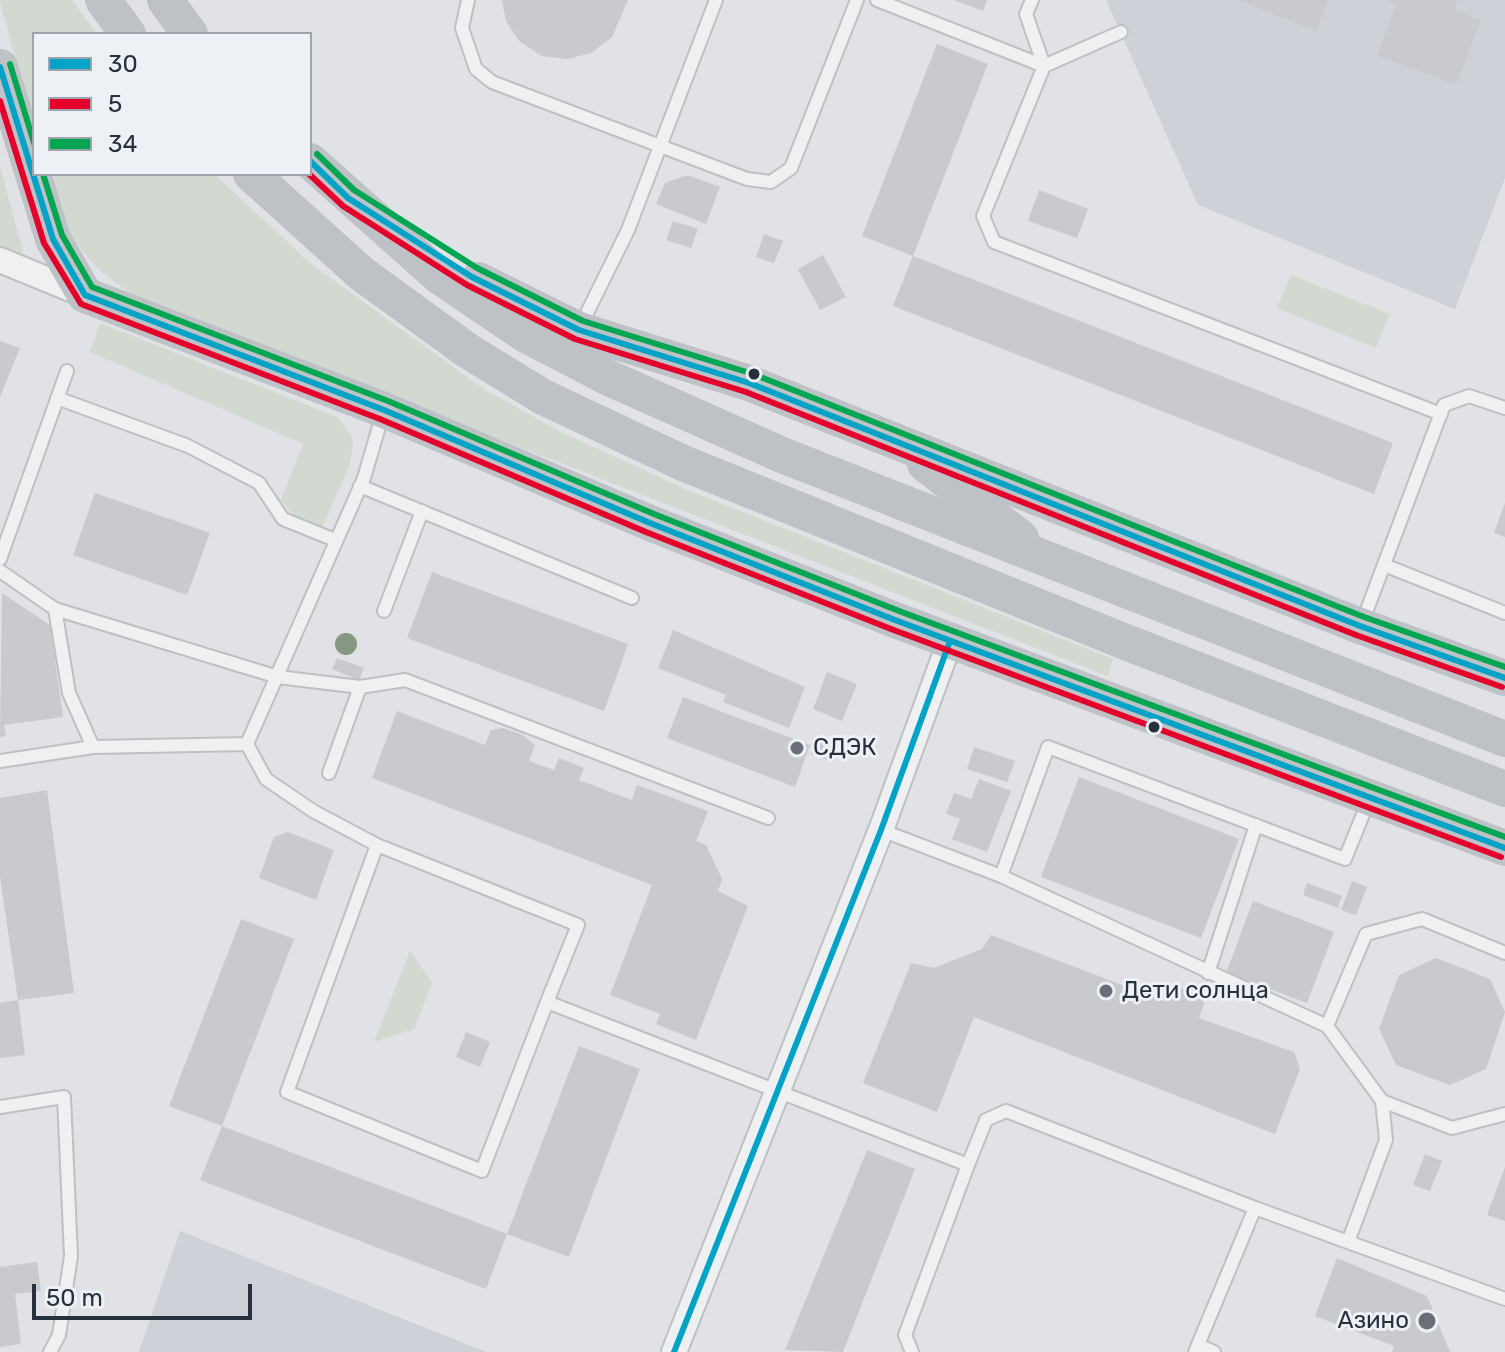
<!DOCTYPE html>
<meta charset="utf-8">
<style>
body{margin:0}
#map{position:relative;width:1505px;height:1352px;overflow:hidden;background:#e0e2e5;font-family:Rubik,sans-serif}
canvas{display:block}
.legend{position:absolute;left:32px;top:32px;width:280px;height:144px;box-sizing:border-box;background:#edf1f5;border:2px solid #9ea4ac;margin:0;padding:10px 14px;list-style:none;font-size:24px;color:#27313e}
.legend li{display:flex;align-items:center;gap:16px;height:40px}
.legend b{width:40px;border:2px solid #9ea4ac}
.scale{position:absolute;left:32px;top:1284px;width:220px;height:36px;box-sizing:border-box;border:4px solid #27313e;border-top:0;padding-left:10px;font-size:24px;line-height:28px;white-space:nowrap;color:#27313e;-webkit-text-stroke:6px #edf1f5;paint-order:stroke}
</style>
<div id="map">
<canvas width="1505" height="1352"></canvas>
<ul class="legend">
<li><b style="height:10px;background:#02a3c7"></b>30</li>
<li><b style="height:10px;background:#e4002b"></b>5</li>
<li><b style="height:10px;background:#00a651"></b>34</li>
</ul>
<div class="scale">50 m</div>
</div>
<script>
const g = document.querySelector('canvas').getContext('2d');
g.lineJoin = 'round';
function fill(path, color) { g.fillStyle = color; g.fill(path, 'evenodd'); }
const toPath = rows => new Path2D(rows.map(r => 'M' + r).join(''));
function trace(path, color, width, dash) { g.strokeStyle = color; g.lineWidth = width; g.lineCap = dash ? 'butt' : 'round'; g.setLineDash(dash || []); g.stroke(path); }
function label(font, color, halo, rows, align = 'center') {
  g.font = font + ' Rubik,sans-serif'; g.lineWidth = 6; g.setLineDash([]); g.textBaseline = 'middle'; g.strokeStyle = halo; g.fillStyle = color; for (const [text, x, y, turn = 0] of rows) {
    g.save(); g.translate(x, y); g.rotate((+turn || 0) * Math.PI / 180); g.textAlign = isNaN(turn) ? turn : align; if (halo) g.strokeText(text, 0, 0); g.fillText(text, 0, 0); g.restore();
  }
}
const built = toPath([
 [1106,0,1505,0,1505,178,1455,309,1198,205],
 [180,1231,487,1352,139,1352]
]);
const green = toPath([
 [0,0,72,0,97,34,34,34,34,132],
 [0,166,23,251,19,255,0,248],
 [45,174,214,174,311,264,485,390,563,433,687,490,1113,659,1108,676,136,298,99,270,69,235],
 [1291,275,1390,314,1376,348,1277,308],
 [100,323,337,417,352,436,353,445,350,464,323,526,314,527,298,521,281,500,303,444,90,352],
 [410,951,432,983,414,1029,374,1042]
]);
const building = toPath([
 [502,0,628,0,612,37,591,53,568,59,542,56,519,41,506,21],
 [954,0,987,0,983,11],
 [1238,0,1328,0,1316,31],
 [1387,0,1458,0,1455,9,1481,20,1456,85,1377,55,1397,4],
 [937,44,988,64,913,256,862,236],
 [688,175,720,187,706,224,656,204,665,183],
 [1039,190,1088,209,1077,238,1028,221],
 [673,221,698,229,691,248,666,240],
 [764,234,783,241,774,263,756,257],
 [823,255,846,297,820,310,798,269],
 [913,256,1393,443,1374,494,893,306],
 [0,341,20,348,0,397],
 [95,493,210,533,187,595,73,555],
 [1505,503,1505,537,1494,533],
 [432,572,628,644,604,711,407,638],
 [2,593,50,625,63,717,4,725,6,736,0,737],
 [673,630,805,687,789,728,723,702,726,695,658,668],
 [337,658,364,668,359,680,332,669],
 [827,672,857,684,842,721,813,709],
 [683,697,810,745,795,787,667,738],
 [397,711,485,745,491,730,503,728,523,735,535,745,529,761,554,770,559,758,584,768,579,780,632,800,637,785,708,811,696,841,706,845,722,879,718,891,748,906,696,1040,656,1024,660,1014,610,995,652,885,372,778],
 [816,741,832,747,827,760,811,754],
 [974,747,1015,761,1007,782,967,769],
 [1079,777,1239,839,1201,938,1041,877],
 [979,779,1011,791,987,852,952,839,960,819,946,814,954,793,971,799],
 [47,790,74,993,18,1000,0,877,0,798],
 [288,832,334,850,316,900,259,878,274,837],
 [1352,881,1367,887,1356,915,1341,910],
 [1307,883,1342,896,1338,908,1303,895],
 [1253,901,1334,932,1307,1003,1226,973],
 [241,919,294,939,222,1126,460,1216,507,1234,579,1046,640,1069,569,1257,507,1234,486,1289,200,1180,222,1126,169,1106],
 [991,935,1164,1001,1169,990,1180,988,1200,996,1204,1004,1199,1018,1294,1052,1300,1069,1275,1134,974,1017,937,1112,863,1083,911,963,934,968,982,949],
 [1436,958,1490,979,1505,1012,1486,1069,1450,1085,1396,1065,1379,1029,1399,975],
 [18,1000,25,1055,0,1058,0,1003],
 [466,1032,490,1042,480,1067,456,1057],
 [867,1150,915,1169,843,1352,785,1350],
 [1425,1154,1442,1161,1430,1191,1413,1185],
 [1505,1167,1505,1221,1487,1215],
 [1337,1258,1427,1296,1450,1352,1392,1352,1394,1346,1315,1316],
 [37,1262,41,1291,15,1294,21,1344,0,1347,0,1267]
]);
const lane = toPath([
 [468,0,462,28,476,69,492,82,747,179,771,182,791,168,857,0],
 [877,0,1044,66,1121,32],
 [1032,0,1026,14,1044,66,983,216,994,242,1441,414],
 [581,325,628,230,716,0],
 [57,398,188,446,259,483,283,519,335,540],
 [360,486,632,598],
 [0,559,67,371],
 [1384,565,1505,613],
 [0,571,55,609,69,693,93,747,0,761],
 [55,609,278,677,360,687,405,680,768,818],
 [384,611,422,511],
 [1362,623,1444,405,1469,396,1505,408],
 [247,744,266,779,313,811,377,845],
 [93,747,247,744,364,478,383,413],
 [329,773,360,687],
 [881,830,1001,876,1327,1026],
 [1001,876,1048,747,1345,859,1368,802],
 [1505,953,1422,919,1366,934,1327,1026,1382,1101,1452,1128,1505,1114],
 [1208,973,1256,825],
 [547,1002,578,925,377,845,287,1092,482,1171,547,1002,968,1165],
 [0,1107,64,1097,71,1256,59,1335,50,1352],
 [1255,1208,1348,1242,1386,1140,1382,1101],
 [1348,1242,1505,1299],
 [1198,1345,1214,1352],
 [912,1352,905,1335,968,1165,986,1120,1006,1111,1255,1208,1195,1352]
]);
const street = toPath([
 [0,260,85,295],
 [674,1352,881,830,950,641]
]);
const secondary = toPath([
 [103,0,128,34],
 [165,0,190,34],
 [0,67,53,239,85,295,384,410,650,523,895,620,1505,848],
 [310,161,439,276,526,335,609,378,782,455,1505,739],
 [251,174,362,274,468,351,543,397,683,463,1123,641,1505,789],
 [478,280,579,330,749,383,1360,626,1505,678],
 [925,464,1021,538]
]);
const bus1 = toPath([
 [0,67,53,239,85,295,384,410,650,523,895,620,1505,848],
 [310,161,348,198,472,277,579,330,749,383,1360,626,1505,678],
 [674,1352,881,830,950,641]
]);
const bus2 = toPath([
 [0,101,44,243,81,304,380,419,646,532,891,629,1501,857],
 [309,174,343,206,467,285,575,339,746,392,1356,635,1502,687]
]);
const bus3 = toPath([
 [10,64,34,143],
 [317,154,354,190,477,268,583,321,753,374,1364,617,1505,667],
 [43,174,62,235,92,287,388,401,654,514,899,611,1505,837]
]);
const trees = [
 [346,644]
];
const markers = [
 [754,374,7,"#27313e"],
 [1154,727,7,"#27313e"],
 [797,748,8,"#686f78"],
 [1106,991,8,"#686f78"],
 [1427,1321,10,"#686f78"]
];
const poiNames = [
 ["СДЭК",813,748],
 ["Дети солнца",1122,991],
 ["Азино",1409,1321,"right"]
];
fill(built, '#ced2d8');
fill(green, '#d1d9d0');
fill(building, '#c8cacd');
trace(lane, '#bec0c3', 16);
trace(street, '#bec0c3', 28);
trace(lane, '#eff0f2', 12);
trace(street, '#eff0f2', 24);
trace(secondary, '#bec1c5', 36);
trace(bus1, '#02a3c7', 6);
trace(bus2, '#e4002b', 6);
trace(bus3, '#00a651', 6);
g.fillStyle = '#869784';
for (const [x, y] of trees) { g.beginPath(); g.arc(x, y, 11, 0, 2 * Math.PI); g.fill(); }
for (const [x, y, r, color] of markers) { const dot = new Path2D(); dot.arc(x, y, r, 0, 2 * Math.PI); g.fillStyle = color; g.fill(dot); trace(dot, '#edf1f5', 3); }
label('24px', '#27313e', '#edf1f5', poiNames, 'left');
</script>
